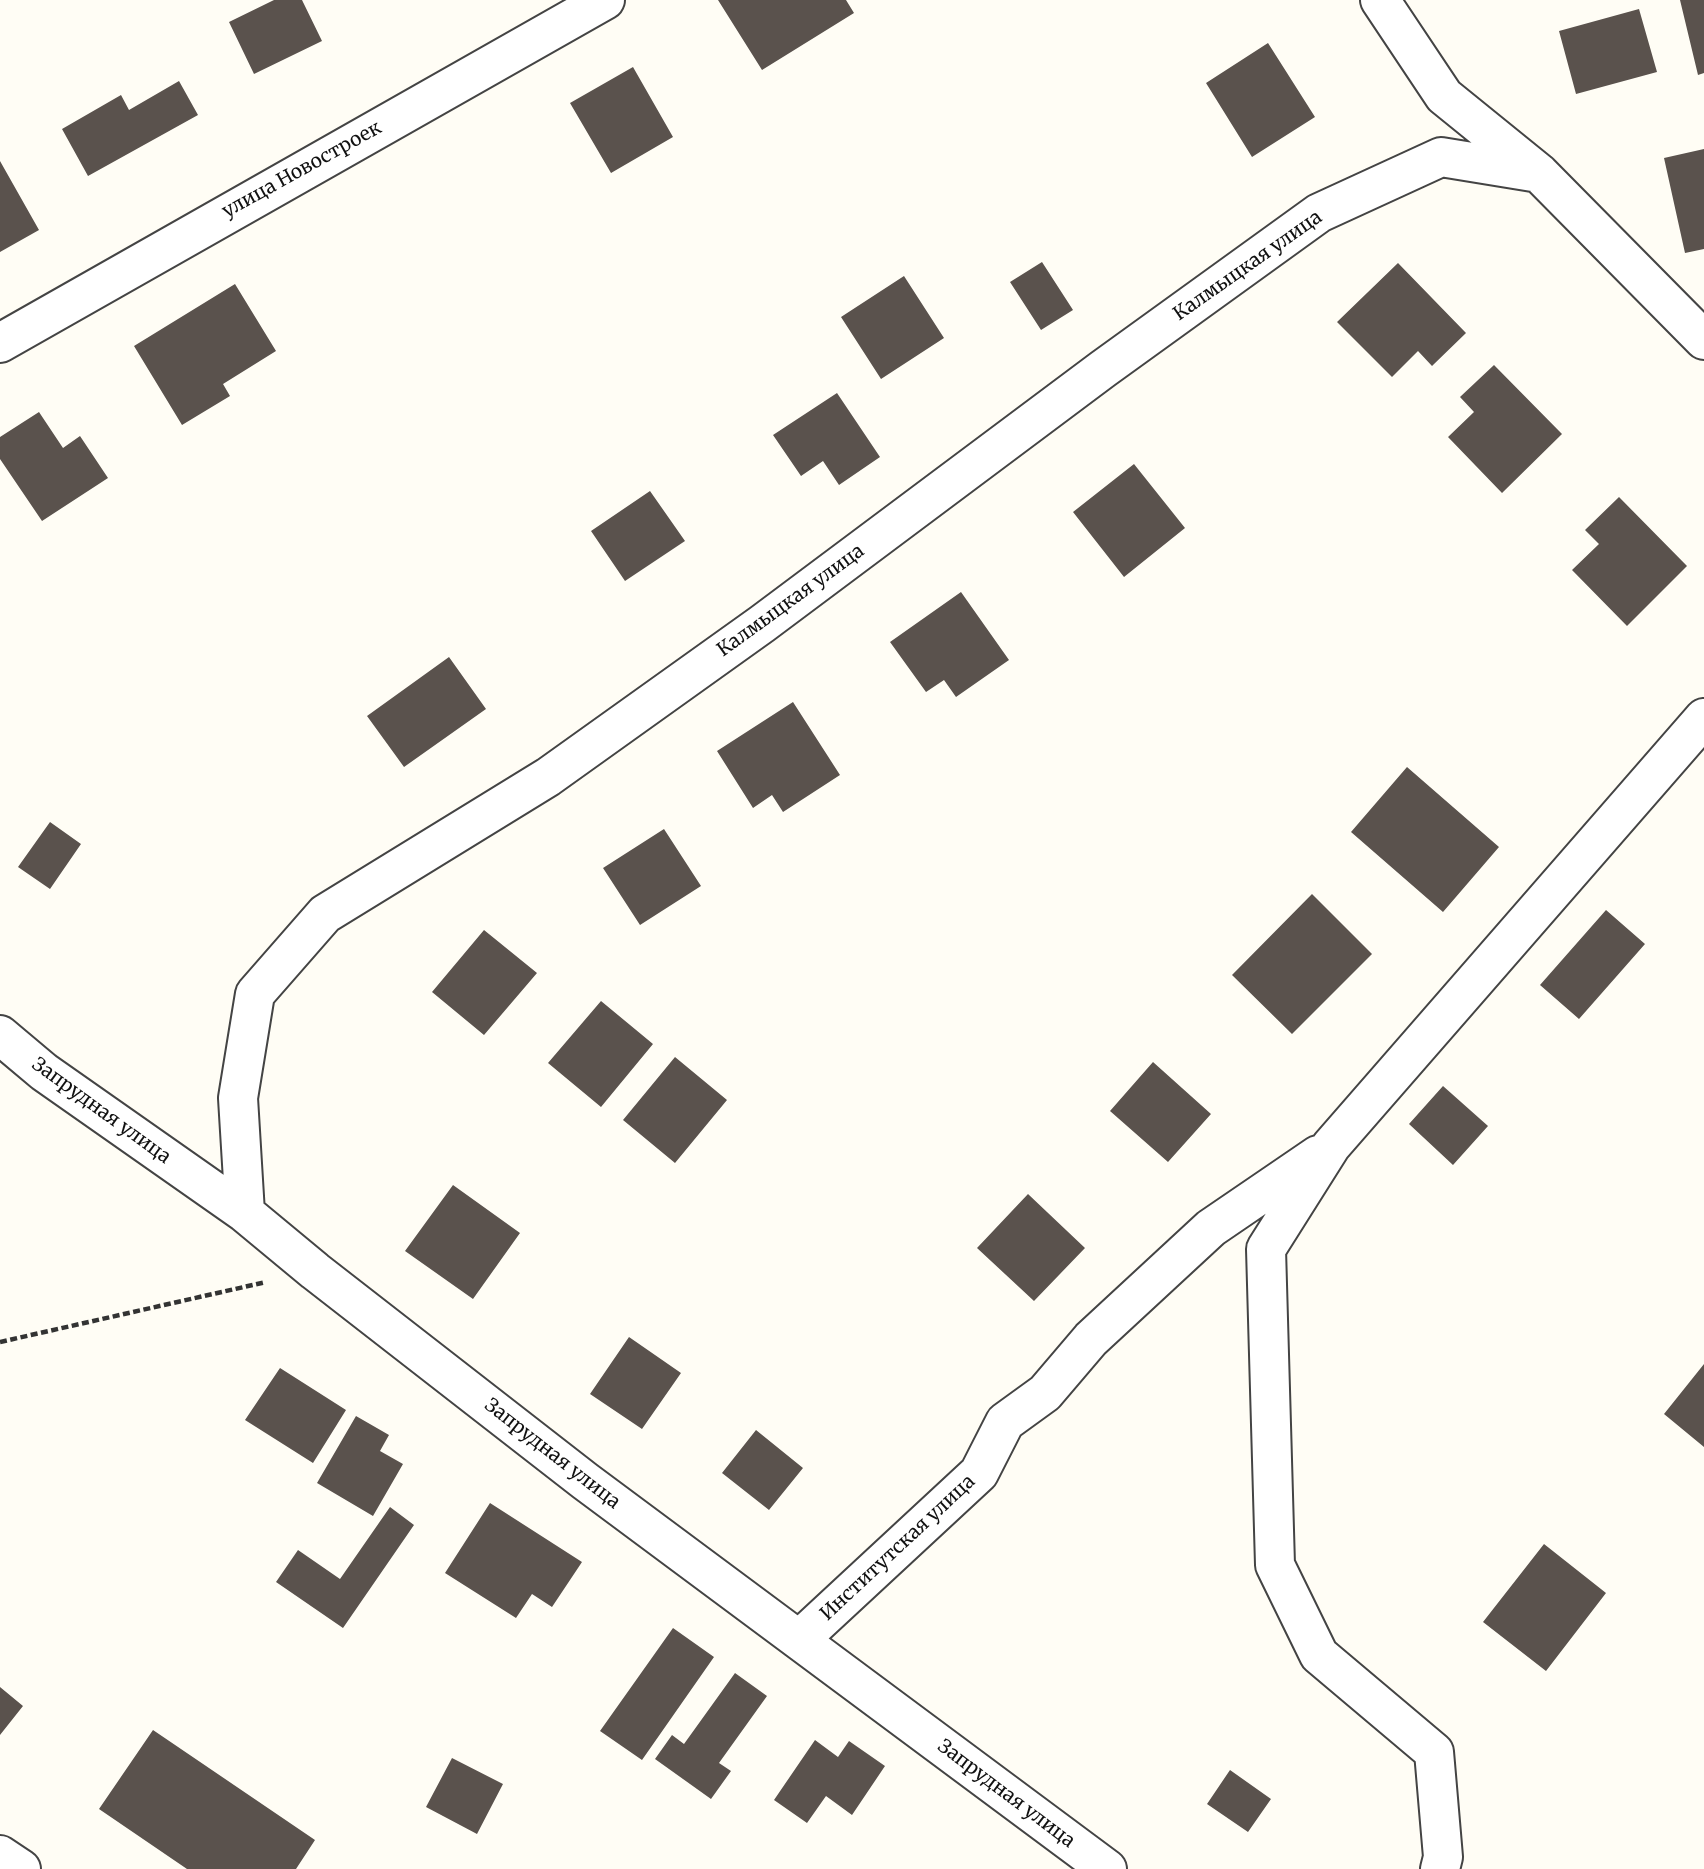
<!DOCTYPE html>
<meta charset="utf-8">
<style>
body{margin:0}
canvas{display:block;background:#fffdf5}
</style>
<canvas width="1704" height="1869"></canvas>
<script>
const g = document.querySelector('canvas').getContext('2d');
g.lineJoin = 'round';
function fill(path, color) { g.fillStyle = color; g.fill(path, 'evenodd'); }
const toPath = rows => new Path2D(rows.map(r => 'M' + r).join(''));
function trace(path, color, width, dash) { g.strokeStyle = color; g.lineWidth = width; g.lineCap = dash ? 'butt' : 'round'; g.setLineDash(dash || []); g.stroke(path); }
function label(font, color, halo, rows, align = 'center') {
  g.font = font + ' Merriweather,serif'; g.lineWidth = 7; g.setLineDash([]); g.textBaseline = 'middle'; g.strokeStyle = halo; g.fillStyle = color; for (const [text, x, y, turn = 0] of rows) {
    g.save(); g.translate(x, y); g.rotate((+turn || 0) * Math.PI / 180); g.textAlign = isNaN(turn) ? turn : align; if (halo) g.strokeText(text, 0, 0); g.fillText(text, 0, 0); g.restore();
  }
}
const building = toPath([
 [274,0,302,0,322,41,254,74,229,22],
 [718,0,846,0,854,13,762,70],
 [1680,0,1704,0,1704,73,1698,75],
 [1639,9,1657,72,1576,94,1559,31],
 [1268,43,1315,117,1252,157,1206,83],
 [633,67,673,137,611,173,570,103],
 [179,81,198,115,88,176,62,129,121,95,129,110],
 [1704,149,1704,249,1685,253,1664,158],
 [0,161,39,230,0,252],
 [1042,262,1073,310,1041,330,1010,282],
 [1398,263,1466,333,1432,366,1418,351,1392,377,1337,322],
 [904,276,944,338,881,379,841,317],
 [235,284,276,351,223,384,230,396,182,425,134,346],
 [1494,365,1562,434,1502,493,1448,437,1474,412,1460,397],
 [837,393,880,457,839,485,823,461,801,476,773,435],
 [39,412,63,448,80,436,108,478,42,521,0,459,0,437],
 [1134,464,1185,528,1124,577,1073,512],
 [650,491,685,541,625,581,591,531],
 [1619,497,1687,566,1627,626,1572,570,1599,544,1585,530],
 [961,592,1009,660,956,697,944,680,926,692,890,642],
 [449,657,486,709,404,767,367,716],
 [793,702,840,775,783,812,772,795,753,808,717,751],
 [1407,767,1499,847,1443,912,1351,832],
 [50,822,81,844,50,889,18,867],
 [664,829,701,886,640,925,603,868],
 [1312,894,1372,954,1292,1034,1232,975],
 [1606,910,1645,944,1579,1019,1540,985],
 [484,930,537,973,484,1035,432,992],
 [601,1001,653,1044,601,1107,548,1063],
 [675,1057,727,1100,675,1163,623,1120],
 [1153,1062,1211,1114,1168,1162,1110,1111],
 [1443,1086,1488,1126,1453,1165,1409,1124],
 [453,1185,520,1233,473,1299,405,1251],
 [1028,1194,1085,1248,1034,1301,977,1248],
 [629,1337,681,1373,642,1429,590,1394],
 [1704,1364,1704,1447,1664,1414],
 [280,1368,346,1410,313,1463,245,1420],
 [356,1416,389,1435,380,1451,403,1464,373,1516,317,1483],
 [756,1430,803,1468,769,1510,722,1473],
 [490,1503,582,1562,552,1607,532,1594,516,1618,445,1573],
 [390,1507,414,1525,343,1628,276,1582,298,1550,340,1579],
 [1544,1544,1606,1593,1546,1671,1483,1622],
 [673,1628,714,1657,642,1760,600,1731],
 [735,1673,767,1696,719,1763,731,1771,711,1799,655,1759,672,1735,684,1744],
 [0,1687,23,1706,0,1735],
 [153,1730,315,1840,296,1869,187,1869,99,1809],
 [815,1740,838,1757,849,1741,885,1766,852,1815,826,1796,807,1823,774,1800],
 [452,1758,503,1784,477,1834,426,1807],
 [1230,1770,1271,1799,1248,1832,1207,1804]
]);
const path = toPath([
 [0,1342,266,1282]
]);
const minor = toPath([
 [1380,0,1444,96,1539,173,1704,340],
 [0,343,605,0],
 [0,1035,44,1072,245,1213,315,1271,585,1481,1107,1869],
 [245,1213,238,1098,255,994,325,914,548,777,762,624,1103,369,1319,213,1441,157,1539,173],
 [799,1640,979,1473,1005,1422,1045,1393,1091,1339,1211,1228,1318,1155],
 [0,1855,21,1869],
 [1440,1869,1443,1857,1434,1752,1319,1655,1275,1565,1266,1249,1331,1146,1704,718]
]);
const streetNames = [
 ["улица Новостроек",302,170,-29],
 ["Калмыцкая улица",1248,266,-35],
 ["Калмыцкая улица",791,601,-36],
 ["Запрудная улица",101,1111,36],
 ["Запрудная улица",552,1454,38],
 ["Институтская улица",898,1548,-43],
 ["Запрудная улица",1006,1794,37]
];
fill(building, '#5a524d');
trace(minor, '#444', 42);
trace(path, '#333', 4.5, [7, 3.5]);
trace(minor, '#fff', 38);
label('19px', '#111', '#fff', streetNames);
</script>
